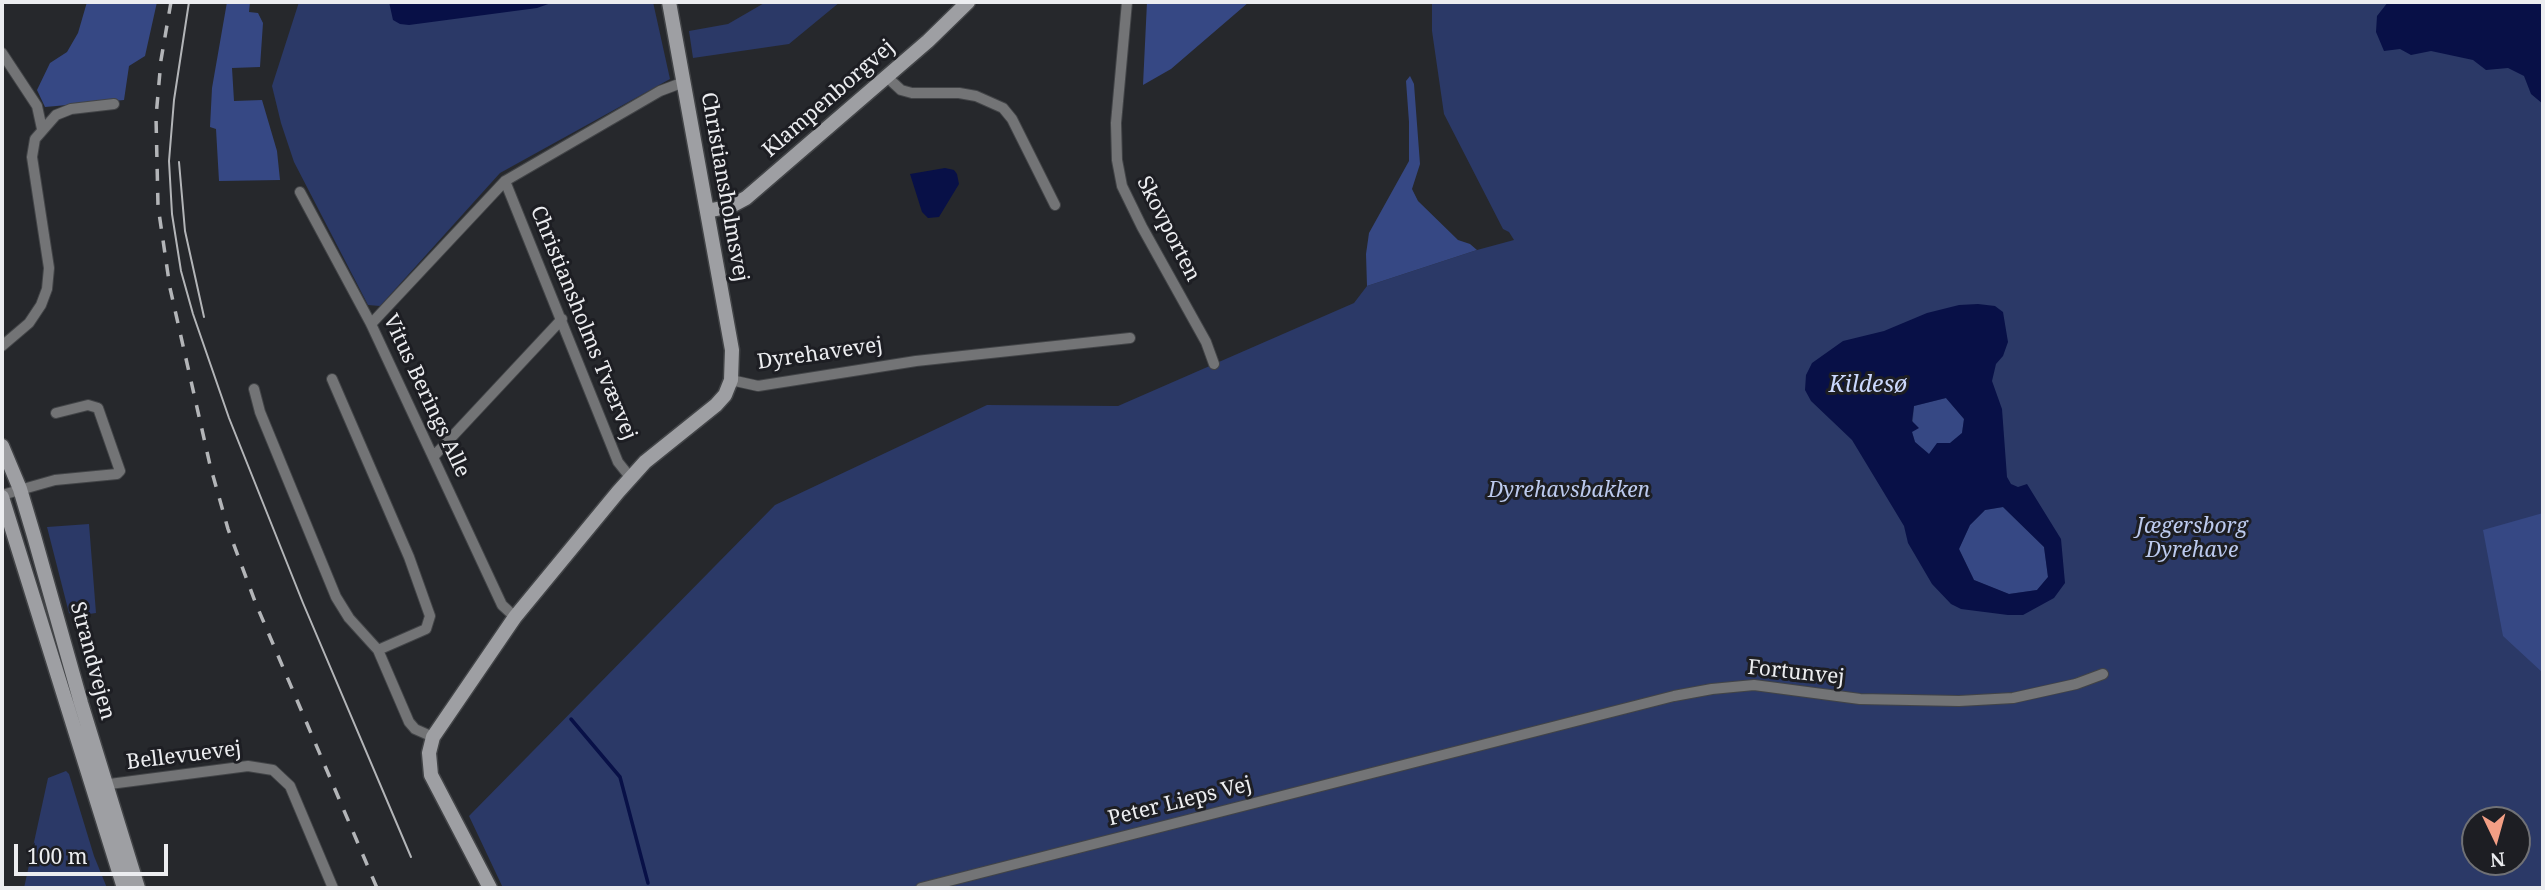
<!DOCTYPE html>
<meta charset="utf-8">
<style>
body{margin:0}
#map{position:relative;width:2545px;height:890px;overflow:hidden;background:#26282c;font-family:"Noto Serif",serif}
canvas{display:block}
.frame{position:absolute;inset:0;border:4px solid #ecedf0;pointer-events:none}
.north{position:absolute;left:2461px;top:806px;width:70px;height:70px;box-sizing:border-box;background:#1d1e23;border:2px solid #707175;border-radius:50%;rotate:175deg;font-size:19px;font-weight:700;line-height:28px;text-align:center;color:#ecedf0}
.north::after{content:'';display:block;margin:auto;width:24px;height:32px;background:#f39f85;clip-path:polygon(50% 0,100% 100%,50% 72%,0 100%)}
.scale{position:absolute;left:14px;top:844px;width:154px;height:32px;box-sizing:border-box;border:4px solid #ecedf0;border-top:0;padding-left:9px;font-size:21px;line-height:24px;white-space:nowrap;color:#ecedf0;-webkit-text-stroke:5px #1d1e23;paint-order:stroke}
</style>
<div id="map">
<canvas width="2545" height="890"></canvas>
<div class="frame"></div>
<div class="north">N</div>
<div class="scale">100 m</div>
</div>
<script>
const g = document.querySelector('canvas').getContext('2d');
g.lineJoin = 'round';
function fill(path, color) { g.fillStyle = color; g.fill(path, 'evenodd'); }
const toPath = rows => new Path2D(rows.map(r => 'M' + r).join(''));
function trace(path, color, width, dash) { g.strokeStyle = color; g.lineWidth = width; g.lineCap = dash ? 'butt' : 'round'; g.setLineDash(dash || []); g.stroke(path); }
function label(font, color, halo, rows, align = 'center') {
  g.font = font + ' "Noto Serif",serif'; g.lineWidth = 6; g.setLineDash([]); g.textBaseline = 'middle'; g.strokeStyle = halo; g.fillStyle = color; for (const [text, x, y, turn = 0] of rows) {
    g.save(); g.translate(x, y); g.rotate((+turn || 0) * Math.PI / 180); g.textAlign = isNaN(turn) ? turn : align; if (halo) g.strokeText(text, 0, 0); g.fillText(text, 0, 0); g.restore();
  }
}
const green = toPath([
 [299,2,653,2,670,79,500,173,380,306,368,305,294,162,281,123,272,86],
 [766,2,840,2,789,44,693,58,689,31,728,24],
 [1432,2,2543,2,2543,888,503,888,469,816,775,505,987,405,1118,406,1354,303,1367,286,1477,250,1514,240,1509,232,1503,229,1444,114,1432,31],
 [2475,820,2517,820,2517,862,2475,862],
 [89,524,96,613,75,616,69,613,47,527],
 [66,771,69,774,94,856,107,888,24,888,48,778]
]);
const forest = toPath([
 [87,2,157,2,145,56,129,66,124,100,45,107,37,90,50,63,67,52,78,33],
 [227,2,250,2,249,12,258,13,263,23,260,67,232,68,234,101,262,100,277,151,280,180,219,181,216,129,210,127,212,88],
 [1147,2,1249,2,1171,69,1143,85],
 [1410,76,1414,84,1420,164,1412,189,1418,201,1458,240,1470,244,1477,250,1367,286,1366,254,1369,233,1409,161,1409,122,1406,81],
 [1946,398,1964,419,1962,433,1950,443,1929,454,1915,442,1912,432,1914,406],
 [2003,507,2044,547,2048,577,2037,590,2009,594,1974,580,1959,549,1970,525,1985,510],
 [2543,513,2543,673,2503,636,2483,530]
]);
const water = toPath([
 [389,2,554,2,537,8,409,25,400,24,393,20],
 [2388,2,2543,2,2543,104,2531,94,2524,76,2508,68,2486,70,2473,60,2431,51,2411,55,2400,49,2384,51,2376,32,2377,16],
 [945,168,954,170,957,174,959,184,939,217,928,218,922,212,910,174],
 [1978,304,1995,306,2003,312,2008,342,2003,356,1996,364,1992,381,2002,409,2007,477,2011,484,2018,487,2027,484,2061,539,2065,583,2054,598,2023,615,2008,615,1961,609,1951,604,1932,584,1908,543,1904,526,1852,440,1811,401,1805,390,1806,375,1812,363,1843,341,1884,331,1927,313,1959,305],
 [1946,398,1964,419,1962,433,1950,443,1937,443,1929,454,1915,442,1912,432,1919,428,1912,421,1914,406],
 [2003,507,2044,547,2048,577,2037,590,2009,594,1974,580,1959,549,1970,525,1985,510]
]);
const stream = toPath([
 [571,719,620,777,648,883]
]);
const street = toPath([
 [1127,2,1116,123,1117,160,1122,186,1142,227,1206,342,1214,364],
 [2,53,37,106,42,129],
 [887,77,901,90,912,93,959,93,976,96,1003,108,1012,119,1055,205],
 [505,181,618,462,630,477],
 [300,192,371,324,502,605,515,617],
 [371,324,505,181,660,91,684,82],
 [2,346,29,323,41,305,47,289,49,268,32,157,35,139,56,115,71,109,114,104],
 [332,379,409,557,430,616,426,629,378,650],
 [731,380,758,386,916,361,1130,338],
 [254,389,260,412,336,597,349,618,378,650,409,722,415,729,433,737],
 [434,456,562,319],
 [2,495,55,480,117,474,120,471,98,408,88,405,56,413],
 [102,785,248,766,273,770,290,786,333,888],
 [921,888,1674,696,1712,689,1754,685,1860,699,1959,701,2013,698,2076,684,2103,674]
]);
const secondary = toPath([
 [707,211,731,206,746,198,928,41,968,2],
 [2,446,20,489,34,536,81,703,138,888],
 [2,497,124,888],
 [490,888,431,775,429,753,433,737,515,617,618,492,645,462,716,405,725,395,731,380,732,350,669,2]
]);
const tram = toPath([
 [189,2,174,100,169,161,172,214,181,271,193,314,229,418,303,603,411,857],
 [179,162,185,231,204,317]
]);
const rail = toPath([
 [171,2,161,60,156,117,158,206,170,288,210,465,228,529,256,604,377,888]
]);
const streetNames = [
 ["Klampenborgvej",829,99,-41],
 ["Christiansholmsvej",724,187,80],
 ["Skovporten",1168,229,63],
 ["Christiansholms Tværvej",583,323,68],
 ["Dyrehavevej",820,354,-8],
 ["Vitus Berings Alle",426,396,65],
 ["Strandvejen",92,661,75],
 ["Fortunvej",1796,673,6],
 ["Bellevuevej",184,756,-7],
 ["Peter Lieps Vej",1180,802,-14]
];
const parkNames = [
 ["Dyrehavsbakken",1569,491],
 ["Jægersborg",2192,527],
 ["Dyrehave",2192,551]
];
const waterNames = [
 ["Kildesø",1868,385]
];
fill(green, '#2b3967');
fill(forest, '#364884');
fill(water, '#081047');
trace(stream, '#081047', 3.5);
trace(street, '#424447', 12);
trace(secondary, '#424447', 17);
trace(street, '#737476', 10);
trace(secondary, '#9e9fa3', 14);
trace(tram, '#b3b5b8', 2);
trace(rail, '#b3b5b8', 3.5, [12, 12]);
label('21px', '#ecedf0', '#1d1e23', streetNames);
label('italic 21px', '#bccaee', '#1d1e23', parkNames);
label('italic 23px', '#cbd8fd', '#1d1e23', waterNames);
</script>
